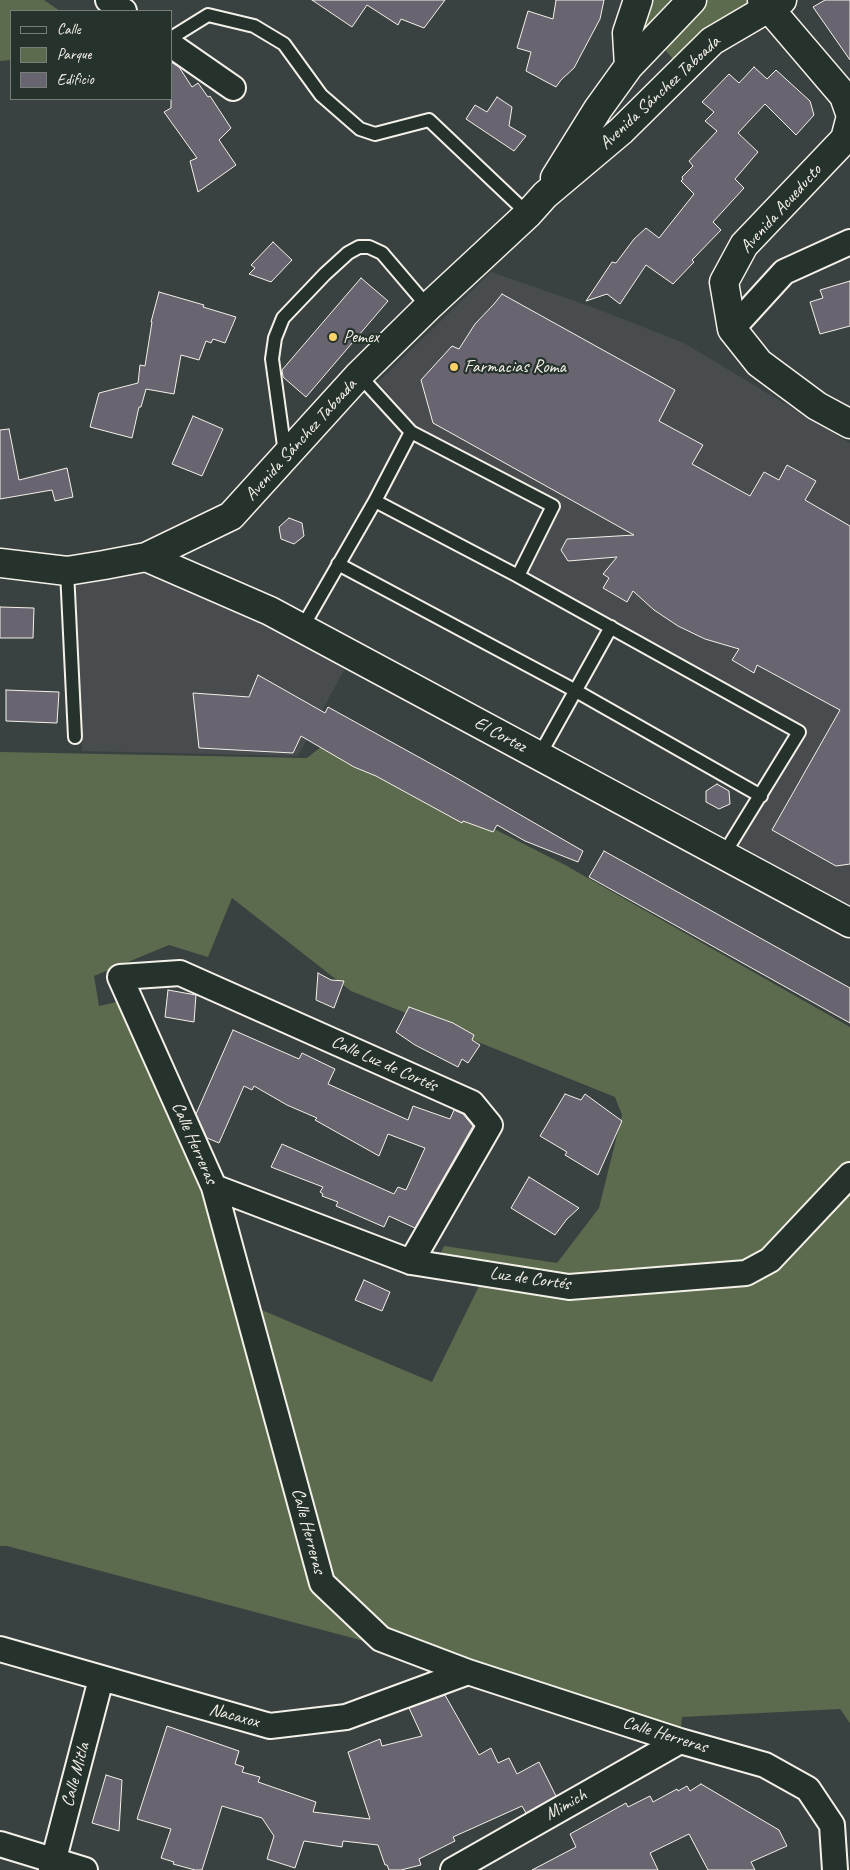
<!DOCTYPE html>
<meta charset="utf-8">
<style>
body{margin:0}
#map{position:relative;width:850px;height:1870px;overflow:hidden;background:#3a4241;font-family:Caveat,sans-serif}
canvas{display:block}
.legend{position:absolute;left:10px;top:10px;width:162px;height:90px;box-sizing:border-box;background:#26332d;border:1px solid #787f78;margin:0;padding:6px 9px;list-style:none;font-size:15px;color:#f4f1e8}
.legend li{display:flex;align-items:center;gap:10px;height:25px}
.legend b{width:25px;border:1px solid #787f78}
</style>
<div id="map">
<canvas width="850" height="1870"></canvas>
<ul class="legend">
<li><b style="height:6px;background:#26332d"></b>Calle</li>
<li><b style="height:14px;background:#5c6b4d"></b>Parque</li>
<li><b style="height:14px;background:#696570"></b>Edificio</li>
</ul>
</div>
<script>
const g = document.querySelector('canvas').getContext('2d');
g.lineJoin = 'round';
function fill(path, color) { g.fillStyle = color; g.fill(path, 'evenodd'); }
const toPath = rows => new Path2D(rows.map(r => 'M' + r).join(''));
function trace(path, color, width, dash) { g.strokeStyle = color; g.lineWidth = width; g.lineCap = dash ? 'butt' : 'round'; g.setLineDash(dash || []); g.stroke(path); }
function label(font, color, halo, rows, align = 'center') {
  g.font = font + ' Caveat,sans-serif'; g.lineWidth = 4.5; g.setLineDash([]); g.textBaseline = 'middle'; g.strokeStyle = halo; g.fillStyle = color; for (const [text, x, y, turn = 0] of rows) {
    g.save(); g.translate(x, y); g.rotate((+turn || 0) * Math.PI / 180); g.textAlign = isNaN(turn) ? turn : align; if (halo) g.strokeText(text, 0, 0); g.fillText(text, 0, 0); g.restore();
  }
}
const built = toPath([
 [491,272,592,307,684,343,850,443,850,910,735,848,806,729,526,576,560,501,417,427,378,382],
 [144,571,263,623,346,666,298,756,82,751,75,583]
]);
const green = toPath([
 [0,0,44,0,60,11,11,11,11,60,0,61],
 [644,0,670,0,640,34],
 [706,0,753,0,752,4,723,19,673,59,661,45,679,25],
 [326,743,565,865,850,1027,850,1723,840,1709,682,1717,680,1741,439,1661,7,1546,0,1546,0,752,307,758],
 [232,898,351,991,615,1097,622,1115,599,1208,557,1263,444,1246,435,1266,485,1274,432,1382,245,1303,214,1187,130,999,99,1006,94,976,169,945,208,957]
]);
const building = toPath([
 [312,0,445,0,424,28,401,19,398,25,367,5,352,27,312,0],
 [556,0,604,0,600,19,574,68,561,80,556,87,526,71,531,52,517,48,528,11,553,19,556,0],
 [825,0,850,0,850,60,813,7,825,0],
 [171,62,179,67,192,87,198,83,208,97,210,96,231,128,219,140,236,165,198,192,190,161,197,158,164,112,171,108,171,62],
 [754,67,767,79,776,70,810,101,814,115,796,135,765,104,738,133,758,152,735,179,744,188,713,222,721,230,692,260,694,262,673,284,646,265,620,304,607,294,586,301,612,262,616,263,634,239,646,228,659,238,694,194,681,181,683,179,682,177,693,166,689,161,717,131,705,121,714,112,702,102,729,74,739,83,754,67],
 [497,97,512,107,509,126,526,136,514,151,466,119,475,105,487,112,497,97],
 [273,242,292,260,271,282,249,274,255,268,251,265,273,242],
 [361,278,388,301,306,397,283,377,282,370,361,278],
 [850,281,850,326,820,334,810,302,823,298,820,290,850,281],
 [159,292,204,305,203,307,236,317,225,343,213,339,211,343,206,341,199,360,181,355,174,394,146,389,141,407,139,407,132,438,90,427,99,393,138,383,140,365,145,366,152,322,151,322,159,292],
 [502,294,675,390,659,421,703,445,692,464,750,496,764,472,779,480,787,465,816,481,805,500,850,526,850,864,836,866,772,830,840,710,757,665,754,673,732,660,739,649,705,639,678,626,654,610,633,591,627,602,603,588,609,578,603,574,617,557,568,561,561,550,567,539,634,535,433,423,421,380,452,346,459,349,475,324,494,304,502,294],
 [193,416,223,429,202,476,172,464,193,416],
 [9,429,19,480,67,468,73,497,55,501,52,490,0,499,0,430,9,429],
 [289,518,302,523,304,536,294,544,281,539,279,527,289,518],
 [0,607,34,608,33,638,0,638,0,607],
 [258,675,325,713,328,707,453,776,583,851,578,862,525,841,497,825,493,832,463,821,462,823,376,776,354,767,301,736,293,753,199,748,193,693,249,697,258,675],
 [6,690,59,692,57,723,6,721,6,690],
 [717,784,729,791,730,804,719,809,706,802,706,791,717,784],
 [604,851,850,988,850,1023,589,877,604,851],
 [318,973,331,980,344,981,334,1008,316,1000,318,973],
 [168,990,196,995,194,1022,165,1017,168,990],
 [409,1007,453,1023,474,1035,472,1040,480,1045,468,1063,462,1059,458,1067,415,1045,396,1032,409,1007],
 [233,1030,299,1059,302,1053,335,1069,328,1084,408,1120,413,1106,450,1119,454,1110,463,1114,473,1126,415,1228,389,1216,384,1227,336,1206,338,1202,322,1196,323,1194,320,1192,323,1187,271,1167,282,1144,394,1194,398,1187,406,1190,425,1148,388,1134,379,1156,315,1120,317,1118,287,1105,254,1086,252,1090,244,1086,219,1143,207,1138,196,1114,233,1030],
 [565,1094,581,1100,585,1094,622,1121,598,1175,565,1155,567,1152,540,1136,565,1094],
 [529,1177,579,1208,567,1219,555,1235,511,1208,529,1177],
 [364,1280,390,1292,382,1311,355,1300,364,1280],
 [445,1695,479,1755,491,1748,498,1763,509,1758,517,1774,539,1762,556,1796,526,1813,522,1806,453,1837,455,1841,419,1859,421,1865,401,1870,389,1870,387,1865,385,1865,378,1845,343,1841,342,1847,304,1841,295,1868,267,1859,274,1836,262,1818,222,1806,202,1870,195,1870,173,1864,174,1862,161,1858,171,1829,137,1819,167,1726,239,1751,235,1764,244,1767,242,1772,260,1777,258,1782,316,1802,313,1812,370,1819,348,1752,380,1739,382,1746,422,1736,409,1708,445,1695],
 [106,1775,122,1780,119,1831,92,1823,106,1775],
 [701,1784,779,1830,787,1846,751,1862,755,1870,708,1870,689,1834,650,1853,658,1870,532,1870,576,1847,570,1834,626,1803,628,1807,650,1796,653,1802,677,1789,678,1791,687,1786,690,1791,701,1784]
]);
const lane = toPath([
 [171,38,208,15,254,26,284,44,321,95,360,129,375,134,429,120,528,214],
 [359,375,411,432,375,501,518,576,799,732,724,854],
 [411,432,553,506,518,576],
 [285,453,272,359,275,338,283,318,325,274,348,253,359,247,369,247,382,253,428,307],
 [338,564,576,691,761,796],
 [67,571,75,737],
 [302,628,375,501],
 [539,756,611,627]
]);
const street = toPath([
 [108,0,124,11],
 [171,45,233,88],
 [732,329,784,272,850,242],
 [214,1187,411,1262,569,1287,746,1273,770,1260,850,1175],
 [411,1262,490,1125,472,1103,180,973,120,977,214,1187,322,1583,381,1639,468,1672,680,1741,765,1765,808,1789,832,1825,835,1870],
 [0,1649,270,1726,346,1717,468,1672],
 [0,1844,85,1870],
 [51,1870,101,1679],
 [453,1870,680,1741]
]);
const secondary = toPath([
 [762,0,844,96,850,113],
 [629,66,627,33,638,0],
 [850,120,845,139,744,245,724,282,732,329,759,363,817,406,850,424],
 [555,178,598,109,629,66,692,0],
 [146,557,270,611,850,923],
 [0,563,67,571,104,565,146,557,231,516,359,375,428,307,528,214,545,195,621,131,712,41,782,0]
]);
const markers = [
 [333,337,5,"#ffd166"],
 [454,367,5,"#ffd166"]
];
const streetNames = [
 ["Avenida Sánchez Taboada",660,93,-43],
 ["Avenida Acueducto",781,209,-48],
 ["Avenida Sánchez Taboada",301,440,-48],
 ["El Cortez",500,735,28],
 ["Calle Luz de Cortés",384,1064,24],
 ["Calle Herreras",194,1143,66],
 ["Luz de Cortés",530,1279,8],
 ["Calle Herreras",308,1531,75],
 ["Nacaxox",234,1716,15],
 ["Calle Herreras",665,1735,17],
 ["Calle Mitla",76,1775,-75],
 ["Mimich",566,1805,-30]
];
const poiNames = [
 ["Pemex",343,337],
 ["Farmacias Roma",464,367]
];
fill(built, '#484c4f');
fill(green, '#5c6b4d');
fill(building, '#696570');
trace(building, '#f4f1e8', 1);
trace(lane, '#f4f1e8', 16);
trace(street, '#f4f1e8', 28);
trace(secondary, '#f4f1e8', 31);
trace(lane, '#26332d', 12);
trace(street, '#26332d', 24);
trace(secondary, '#26332d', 28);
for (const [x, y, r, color] of markers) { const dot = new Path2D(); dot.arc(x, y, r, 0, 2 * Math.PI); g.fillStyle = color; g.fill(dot); trace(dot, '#26332d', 2); }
label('18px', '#f4f1e8', '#26332d', streetNames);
label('18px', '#f4f1e8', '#26332d', poiNames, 'left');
</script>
